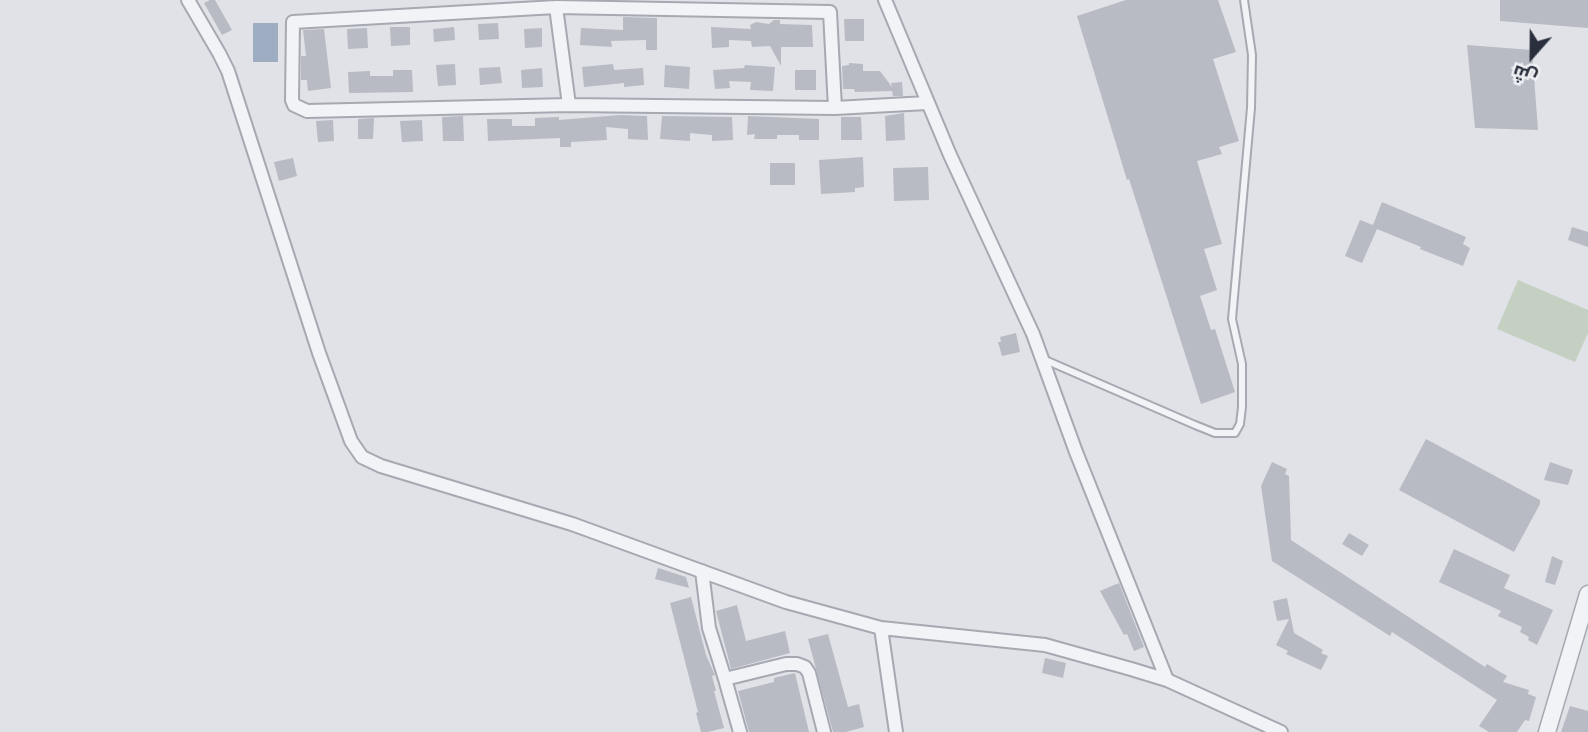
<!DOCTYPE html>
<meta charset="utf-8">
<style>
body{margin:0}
#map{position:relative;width:1588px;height:732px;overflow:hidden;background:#e0e2e7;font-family:"PT Sans Narrow",Cairo,sans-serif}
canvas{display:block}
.north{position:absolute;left:1497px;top:21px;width:70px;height:70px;-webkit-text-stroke:5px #eff1f5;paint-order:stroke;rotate:201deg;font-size:19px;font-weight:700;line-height:28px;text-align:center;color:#2a2f3d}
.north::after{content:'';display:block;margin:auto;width:24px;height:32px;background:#2a2f3d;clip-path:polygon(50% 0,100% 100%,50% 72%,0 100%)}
</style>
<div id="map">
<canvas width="1588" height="732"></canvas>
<div class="north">ش</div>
</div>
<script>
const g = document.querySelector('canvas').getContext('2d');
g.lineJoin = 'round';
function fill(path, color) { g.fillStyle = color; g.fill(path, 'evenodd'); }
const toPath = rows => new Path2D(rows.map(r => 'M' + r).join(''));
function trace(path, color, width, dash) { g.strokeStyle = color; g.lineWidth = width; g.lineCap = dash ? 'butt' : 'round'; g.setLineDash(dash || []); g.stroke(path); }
const green = toPath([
 [1518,280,1588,310,1588,333,1575,362,1497,329]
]);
const water = toPath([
 [253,23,278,23,278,62,253,62]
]);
const building = toPath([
 [210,0,215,0,232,30,222,35,204,3],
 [1126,0,1218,0,1236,52,1213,59,1239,141,1219,147,1222,154,1197,161,1222,244,1204,249,1217,290,1200,296,1211,330,1215,329,1235,392,1201,404,1129,179,1127,180,1077,16],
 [1500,0,1588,0,1588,28,1500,21],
 [623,17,657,18,657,50,646,50,646,40,611,41,612,47,580,45,581,28,623,30],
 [844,19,864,19,864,41,845,41],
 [774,20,780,20,780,24,812,25,813,47,781,47,781,66,770,46,752,47,751,41,729,40,729,47,712,48,711,27,751,29,750,25,756,22,769,24],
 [498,23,499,39,479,40,478,24],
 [390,27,410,27,410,45,391,46],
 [454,27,455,40,434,42,433,29],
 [367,28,368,48,348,49,347,29],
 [542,28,542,47,525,48,524,29],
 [324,29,331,88,308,91,307,80,301,80,301,56,306,56,303,30],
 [1467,45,1532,50,1538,130,1475,128],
 [849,63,863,64,863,71,880,71,892,87,891,83,902,82,903,96,893,96,892,91,855,92,854,89,843,89,842,66,849,65],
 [455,64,456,85,438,86,436,65],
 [613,64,614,70,643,68,644,85,624,87,624,83,584,87,582,67],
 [665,65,690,67,689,89,664,87],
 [745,65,775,67,773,91,750,90,751,82,729,81,730,88,715,89,713,70,744,68],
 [500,67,502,83,480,85,479,68],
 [542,68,543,87,522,88,521,70],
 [393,70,412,70,413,92,349,93,348,72,370,71,370,76,393,76],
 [795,70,816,70,816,90,795,90],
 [904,113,905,140,886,141,885,116],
 [620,115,647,116,648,140,628,139,628,129,606,127,607,140,571,142,571,147,560,147,560,138,488,141,487,119,512,119,512,126,535,126,535,118,559,117,559,120],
 [463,116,464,141,443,141,442,117],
 [662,116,732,117,733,140,712,141,712,135,690,133,690,141,660,139],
 [748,116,819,119,819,140,799,140,799,135,777,135,777,139,754,139,755,134,747,135],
 [841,117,861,117,862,140,841,140],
 [372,118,374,118,373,139,358,139,358,119],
 [333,120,334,141,318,142,316,121],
 [422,120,423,141,402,142,400,121],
 [863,157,864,187,855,188,855,192,821,194,819,160],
 [293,158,297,176,279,181,274,162],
 [770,163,795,163,795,185,770,185],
 [928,167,929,200,894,201,893,168],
 [1382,202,1466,237,1463,244,1470,248,1463,266,1420,249,1421,247,1377,229,1362,263,1345,256,1360,220,1373,225],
 [1572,227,1588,232,1588,247,1568,240],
 [1016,333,1020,352,1002,356,998,342,1001,342,1000,337],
 [1426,439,1540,500,1540,504,1514,552,1399,490],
 [1272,462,1287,469,1285,474,1289,476,1291,540,1485,667,1487,664,1507,676,1503,682,1529,690,1528,694,1536,697,1529,721,1525,720,1517,732,1489,732,1479,726,1497,700,1392,632,1390,636,1272,561,1261,486],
 [1550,462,1573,470,1568,485,1544,480],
 [1349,533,1369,545,1362,556,1342,544],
 [1454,549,1510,575,1504,588,1553,610,1537,645,1528,640,1529,637,1520,632,1522,627,1498,616,1501,611,1439,582],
 [1552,556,1563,561,1555,585,1545,582],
 [658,568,686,577,689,588,655,579],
 [1119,583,1144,647,1134,651,1127,634,1124,635,1100,591],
 [691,597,706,655,715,675,712,676,716,691,714,691,724,728,708,732,701,732,696,713,698,712,670,603],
 [1287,598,1294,633,1323,650,1321,653,1328,656,1321,670,1286,654,1288,651,1276,645,1289,619,1277,621,1273,601],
 [737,605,746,641,785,631,790,653,731,669,716,611],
 [828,634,848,707,859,704,864,727,846,732,833,732,808,639],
 [1045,658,1066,663,1063,678,1042,673],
 [795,673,809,732,749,732,738,691,774,682,774,678],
 [1570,706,1588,711,1588,732,1561,732]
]);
const service = toPath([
 [1043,359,1195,425,1215,433,1235,433,1240,424,1242,407,1242,364,1232,319,1251,108,1252,55,1244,0]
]);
const minor = toPath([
 [188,0,219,53,228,71,319,353,351,441,362,457,381,466,572,524,786,602,881,628,1045,645,1131,669,1167,680,1281,732],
 [885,0,950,155,1033,334,1076,452,1167,680],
 [556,7,569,105],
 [835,108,830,12,556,7,293,22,292,100,294,105,307,111,569,105,835,108,927,103],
 [702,571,709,628,725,679],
 [881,628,896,732],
 [740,732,725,679,786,664,797,664,805,667,809,673,824,732]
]);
const tertiary = toPath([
 [1547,732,1588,594]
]);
fill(green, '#c4d0c2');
fill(water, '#9fadc3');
fill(building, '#b8bbc3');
trace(service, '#a6a9b1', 10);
trace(minor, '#a6a9b1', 16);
trace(tertiary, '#a6a9b1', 19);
trace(service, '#f2f3f6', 6);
trace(minor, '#f2f3f6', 12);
trace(tertiary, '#f2f3f6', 16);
</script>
